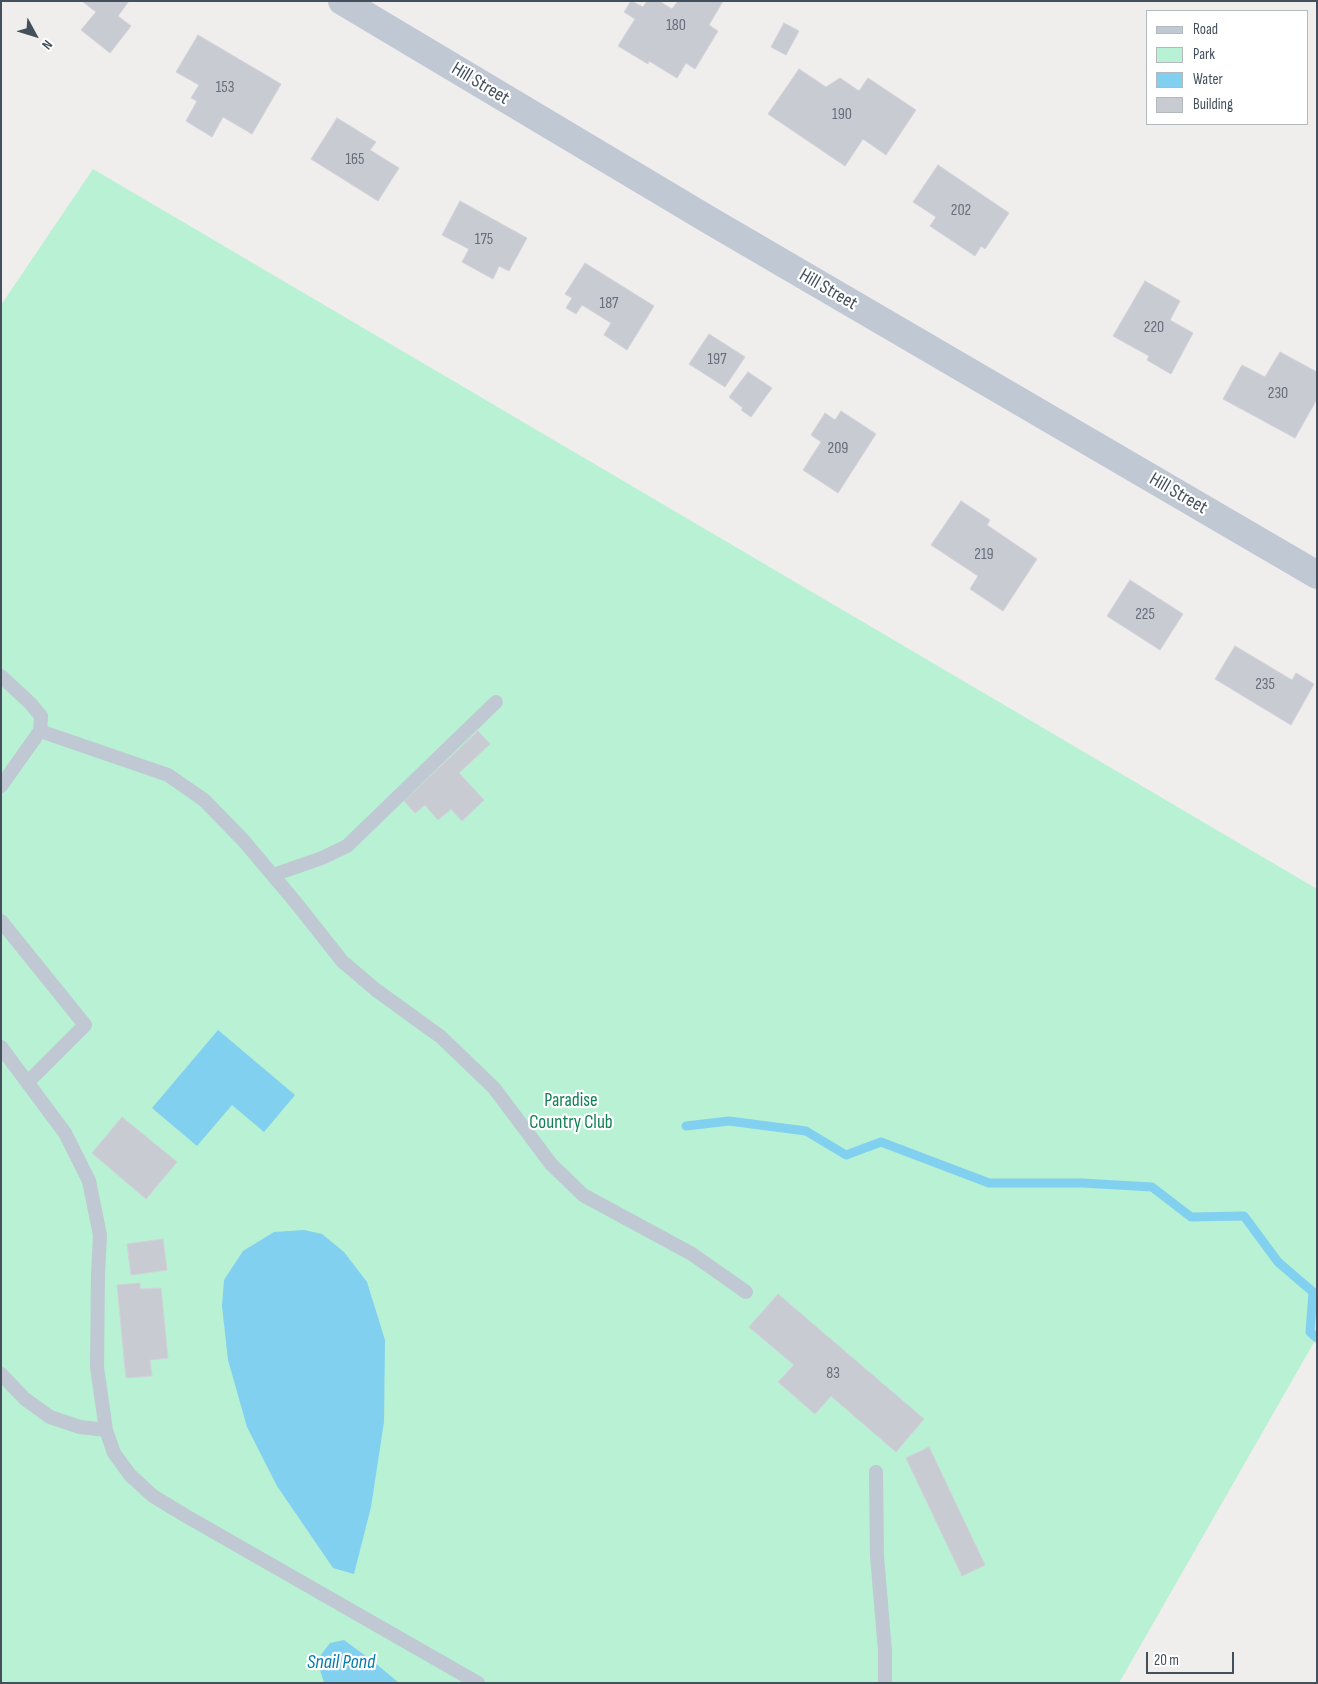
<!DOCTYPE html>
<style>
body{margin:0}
#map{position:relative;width:1318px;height:1684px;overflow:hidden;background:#f0eded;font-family:"Sofia Sans Condensed",sans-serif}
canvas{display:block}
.frame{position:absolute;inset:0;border:2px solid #444f5c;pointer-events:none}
.legend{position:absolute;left:1146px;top:10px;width:162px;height:115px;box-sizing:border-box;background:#fff;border:1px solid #b4b9be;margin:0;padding:6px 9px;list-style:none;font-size:15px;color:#444f5c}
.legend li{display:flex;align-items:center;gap:10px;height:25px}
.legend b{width:25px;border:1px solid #b4b9be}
.north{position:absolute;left:10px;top:10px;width:50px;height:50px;-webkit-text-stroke:4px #fff;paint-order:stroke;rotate:129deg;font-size:14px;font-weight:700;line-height:20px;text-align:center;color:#444f5c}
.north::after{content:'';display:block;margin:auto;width:18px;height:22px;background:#444f5c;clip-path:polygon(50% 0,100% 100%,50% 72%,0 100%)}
.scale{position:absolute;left:1146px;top:1652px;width:88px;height:22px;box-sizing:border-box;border:2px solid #444f5c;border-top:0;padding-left:6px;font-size:15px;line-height:18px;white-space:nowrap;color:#444f5c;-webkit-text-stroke:4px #fff;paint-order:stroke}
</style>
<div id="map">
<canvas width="1318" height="1684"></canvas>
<div class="frame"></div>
<ul class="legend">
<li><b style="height:6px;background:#bfc8d3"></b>Road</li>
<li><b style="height:14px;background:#b8f1d3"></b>Park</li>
<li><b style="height:14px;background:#82d0f0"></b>Water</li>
<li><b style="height:14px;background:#c9cbd3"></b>Building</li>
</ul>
<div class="north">N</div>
<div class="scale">20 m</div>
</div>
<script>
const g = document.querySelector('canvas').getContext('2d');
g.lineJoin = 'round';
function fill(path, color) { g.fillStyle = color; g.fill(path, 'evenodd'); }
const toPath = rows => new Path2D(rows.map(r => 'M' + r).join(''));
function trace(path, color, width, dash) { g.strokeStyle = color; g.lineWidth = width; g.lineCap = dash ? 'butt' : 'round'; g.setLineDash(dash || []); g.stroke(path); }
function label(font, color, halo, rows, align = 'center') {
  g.font = font + ' "Sofia Sans Condensed",sans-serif'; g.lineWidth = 4.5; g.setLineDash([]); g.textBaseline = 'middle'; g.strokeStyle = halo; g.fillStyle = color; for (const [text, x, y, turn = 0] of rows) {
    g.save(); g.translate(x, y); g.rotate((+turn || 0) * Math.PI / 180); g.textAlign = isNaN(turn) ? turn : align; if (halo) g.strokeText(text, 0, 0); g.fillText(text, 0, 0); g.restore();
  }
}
const green = toPath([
 [93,169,1317,889,1317,1337,1119,1683,1,1683,1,305]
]);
const water = toPath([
 [218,1030,295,1095,264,1132,232,1105,197,1146,152,1108],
 [304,1230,322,1234,344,1252,367,1282,385,1340,384,1422,371,1507,354,1574,333,1568,277,1486,247,1427,228,1360,222,1306,224,1280,243,1251,274,1232],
 [344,1640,374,1662,399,1683,324,1683,317,1660,330,1643]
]);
const stream = toPath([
 [686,1126,729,1121,806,1131,846,1155,881,1142,989,1183,1082,1183,1152,1187,1191,1217,1244,1216,1278,1262,1313,1292,1310,1332,1317,1338]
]);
const building = toPath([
 [82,1,129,1,118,16,131,26,110,53,81,30,96,12,82,1],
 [631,1,643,7,647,1,659,1,672,9,678,1,723,1,709,25,718,31,695,69,686,63,677,78,649,61,648,64,618,46,635,19,624,12,631,1],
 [784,23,799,31,786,55,771,47,784,23],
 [198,35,281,84,252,134,223,117,212,137,186,121,197,101,191,98,199,85,176,72,198,35],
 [799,69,826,87,840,78,859,91,868,78,916,110,886,155,863,139,845,166,768,114,799,69],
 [337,118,376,142,370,150,399,168,378,201,311,159,337,118],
 [938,165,1009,213,985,249,981,246,975,256,930,226,936,217,913,202,938,165],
 [460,201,527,238,509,271,499,266,493,279,462,262,469,249,442,235,460,201],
 [585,263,654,306,627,350,604,335,611,323,582,305,576,314,566,308,572,298,565,294,585,263],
 [1145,281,1180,301,1170,320,1193,333,1171,374,1147,360,1149,356,1113,336,1145,281],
 [709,334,745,357,725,387,689,364,709,334],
 [1280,352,1317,372,1317,399,1295,438,1223,399,1242,365,1265,377,1280,352],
 [748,372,772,388,751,417,741,410,743,408,729,397,748,372],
 [841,411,876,434,838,493,803,470,821,442,811,435,825,413,835,420,841,411],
 [961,501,990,520,987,525,1037,559,1003,611,970,589,978,576,931,545,961,501],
 [1130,580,1183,614,1160,650,1107,616,1130,580],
 [1235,646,1292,680,1296,673,1314,684,1291,725,1215,679,1235,646],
 [478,731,490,744,459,773,484,800,462,821,451,809,438,820,425,805,415,813,404,801,478,731],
 [122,1117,177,1162,146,1199,92,1153,122,1117],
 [163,1239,167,1270,131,1275,127,1244,163,1239],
 [140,1283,140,1289,161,1288,168,1358,150,1360,152,1376,126,1378,117,1285,140,1283],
 [778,1294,924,1419,896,1452,831,1396,815,1414,778,1382,794,1365,749,1327,778,1294],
 [929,1447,985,1565,962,1576,906,1458,929,1447]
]);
const lane = toPath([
 [1,676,30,703,41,716,40,731,1,786],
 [40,731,168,775,204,800,243,840,297,904,342,961,376,990,441,1037,494,1088,551,1164,583,1195,692,1254,746,1292],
 [273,875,322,858,347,846,496,702],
 [1,921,85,1025,28,1082],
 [1,1047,65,1133,89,1181,100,1235,98,1274,97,1367,106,1430,114,1453,130,1475,153,1496,186,1516,478,1683],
 [1,1374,25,1399,50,1417,80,1427,106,1430],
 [876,1472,877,1556,885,1651,885,1683]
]);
const street = toPath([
 [342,1,709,220,1317,575]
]);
const numberNames = [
 ["180",676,26],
 ["153",225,88],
 ["190",842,115],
 ["165",355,160],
 ["202",961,211],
 ["175",484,240],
 ["187",609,304],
 ["220",1154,328],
 ["197",717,360],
 ["230",1278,394],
 ["209",838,449],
 ["219",984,555],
 ["225",1145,615],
 ["235",1265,685],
 ["83",833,1374]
];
const streetNames = [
 ["Hill Street",480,84,31],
 ["Hill Street",828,290,30],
 ["Hill Street",1178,494,30]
];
const parkNames = [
 ["Paradise",571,1101],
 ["Country Club",571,1123]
];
const waterNames = [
 ["Snail Pond",341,1663]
];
fill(green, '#b8f1d3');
fill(water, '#82d0f0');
trace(stream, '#82d0f0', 9);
fill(building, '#c9cbd3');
trace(building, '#d1d2d9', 1);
trace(lane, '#bfc8d3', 14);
trace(street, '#bfc8d3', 28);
label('16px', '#656e7a', null, numberNames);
label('19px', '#444f5c', '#fff', streetNames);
label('19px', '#118153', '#fff', parkNames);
label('italic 20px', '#047caf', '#fff', waterNames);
</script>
